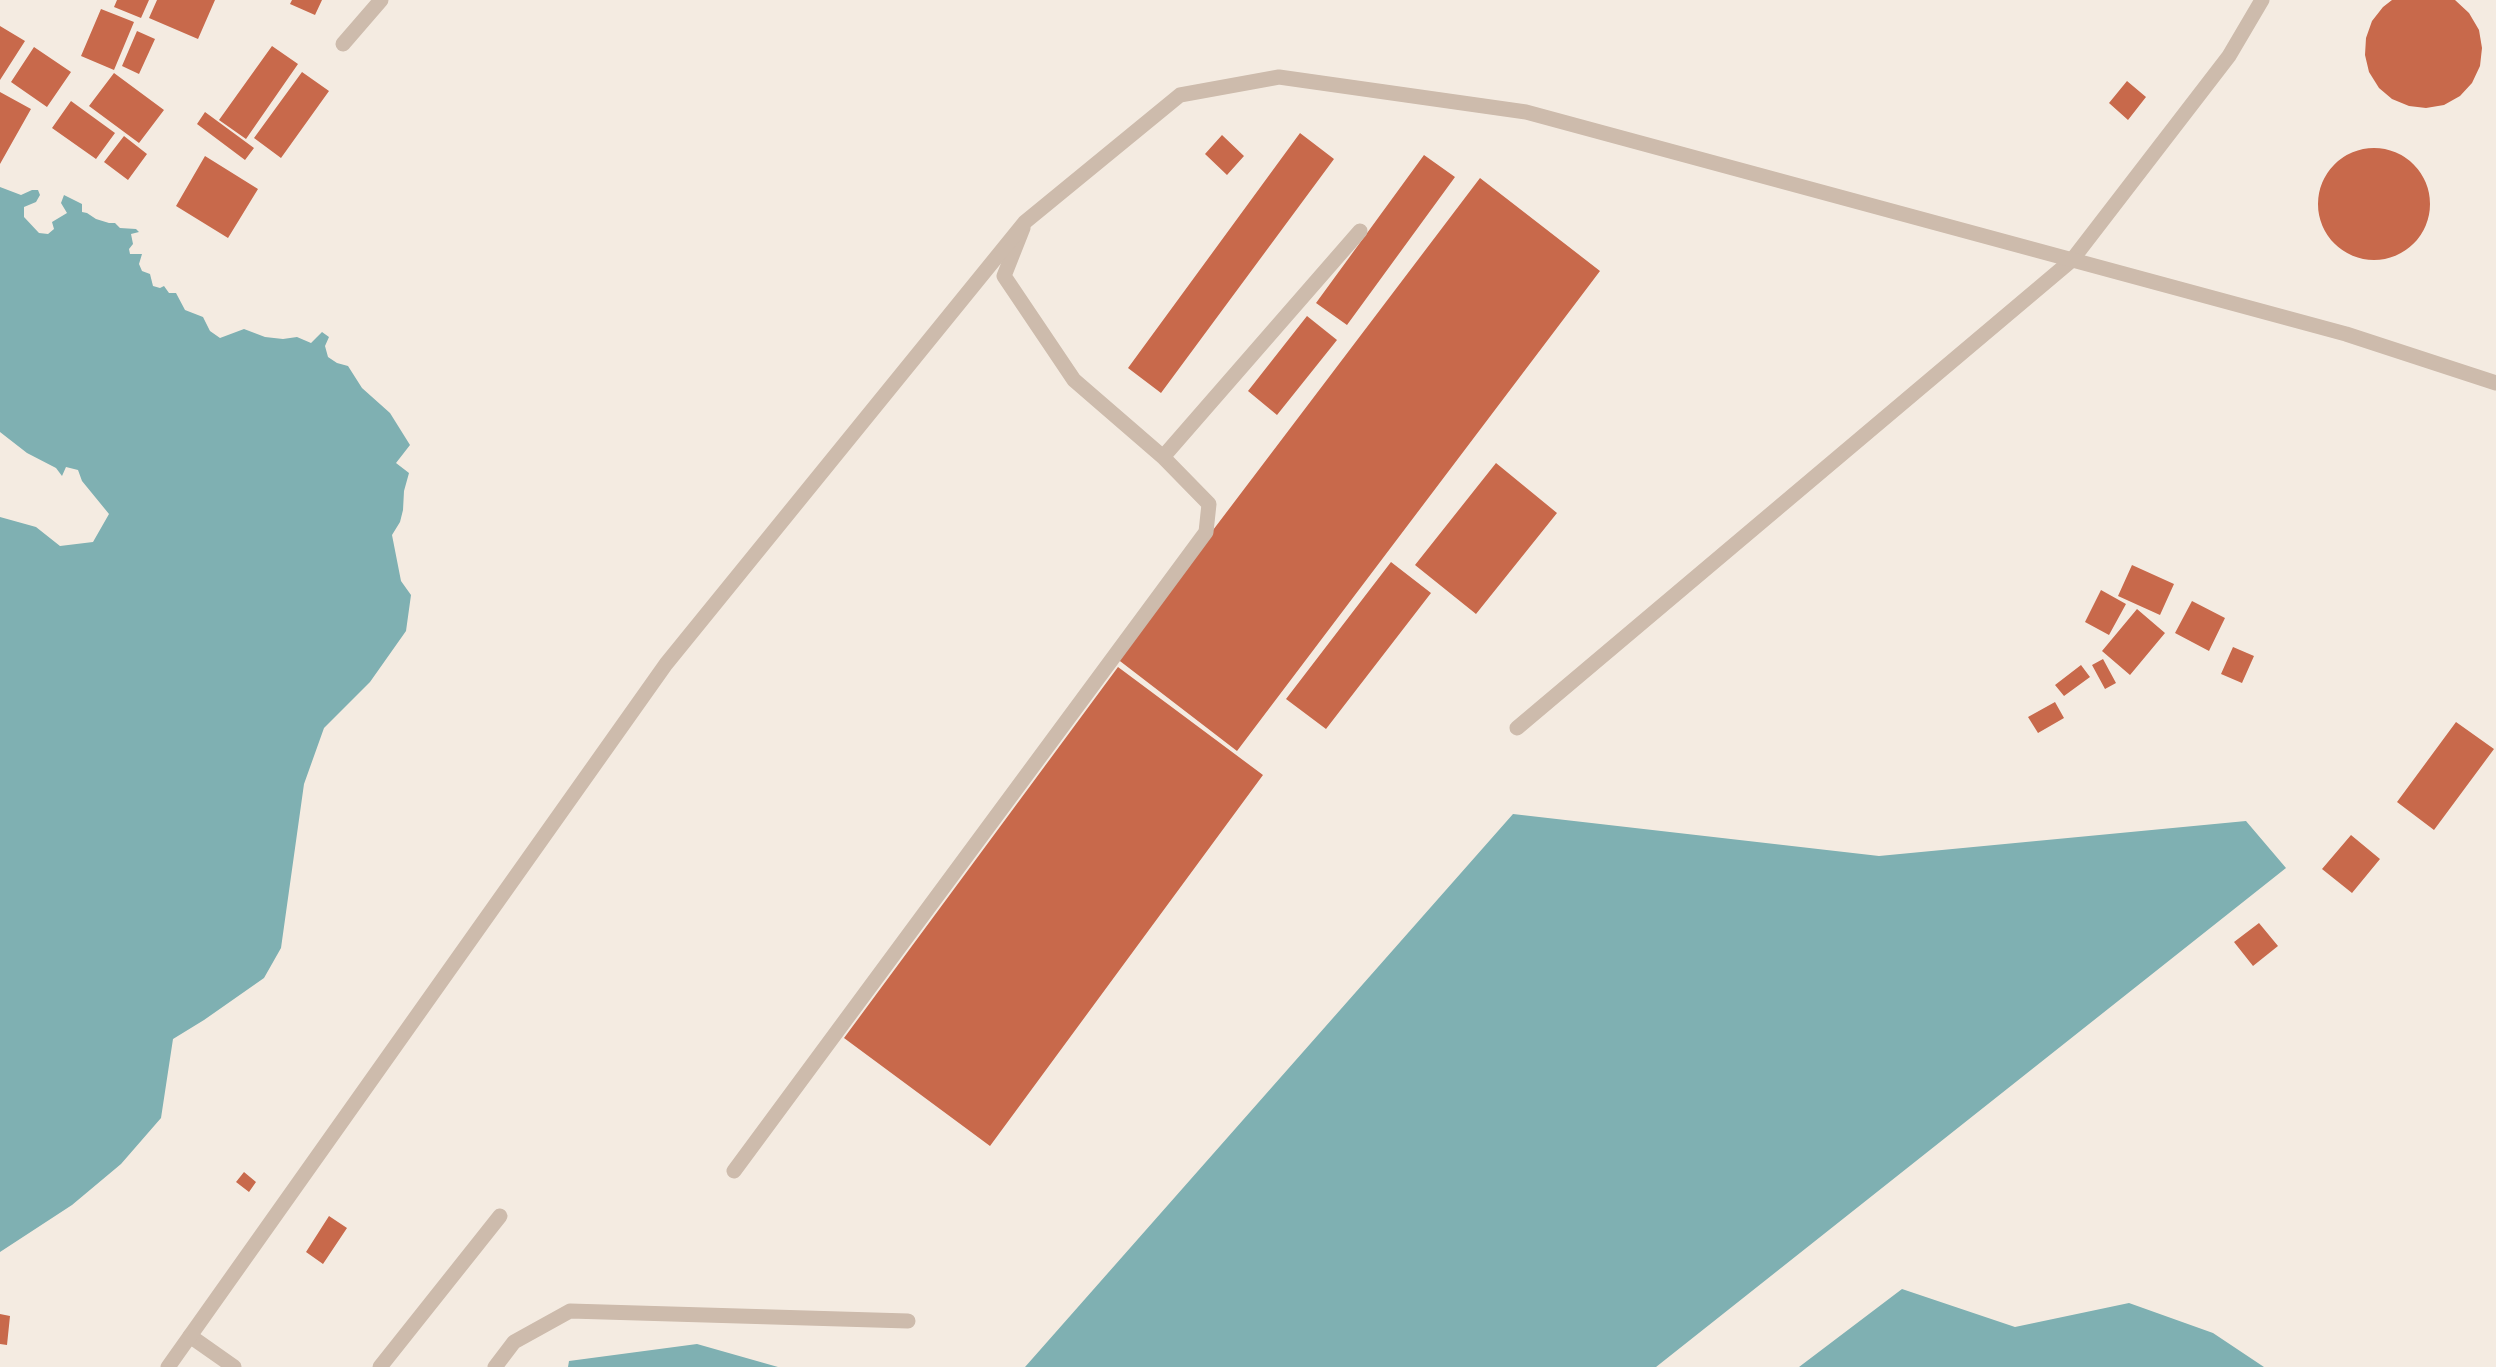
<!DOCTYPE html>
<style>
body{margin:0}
canvas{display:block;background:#f4ebe1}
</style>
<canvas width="2496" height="1367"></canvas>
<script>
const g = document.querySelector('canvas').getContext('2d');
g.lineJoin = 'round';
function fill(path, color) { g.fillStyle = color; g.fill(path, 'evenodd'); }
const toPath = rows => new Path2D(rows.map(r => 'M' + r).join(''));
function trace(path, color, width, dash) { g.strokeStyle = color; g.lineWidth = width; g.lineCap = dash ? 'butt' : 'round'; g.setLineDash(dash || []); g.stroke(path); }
const water = toPath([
 [0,187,21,195,32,190,38,190,40,195,36,202,24,207,24,217,39,233,48,234,54,229,52,222,67,213,61,203,64,195,82,204,82,212,87,213,96,219,109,223,115,223,120,228,136,229,139,232,131,234,133,244,129,249,130,254,142,254,139,264,142,271,150,274,153,286,160,288,164,286,169,293,176,293,185,310,203,317,210,331,220,338,244,329,265,337,283,339,297,337,311,343,322,332,329,337,325,346,328,357,337,363,348,366,362,388,390,413,410,445,396,463,409,473,404,491,403,510,400,522,392,535,401,581,411,595,406,631,370,682,324,728,304,784,281,948,264,978,204,1020,173,1039,161,1118,121,1164,72,1205,0,1252,0,517,36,527,60,546,93,542,109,514,82,481,78,470,66,467,62,476,56,468,27,453,0,432],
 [1513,814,1879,856,2246,821,2286,868,1656,1367,1025,1367],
 [1902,1289,2015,1327,2129,1303,2213,1333,2264,1367,1799,1367],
 [697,1344,778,1367,568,1367,569,1361]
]);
const building = toPath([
 [117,0,149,0,141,18,114,7],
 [157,0,215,0,198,39,149,18],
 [292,0,322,0,315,15,290,4],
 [2392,0,2455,0,2469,13,2479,30,2482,48,2480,66,2472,83,2460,96,2444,105,2426,108,2409,106,2392,99,2379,88,2369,72,2365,55,2366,38,2372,21,2383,7],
 [101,9,134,22,114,70,81,56],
 [0,26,25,41,0,80],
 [137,31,155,39,139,74,122,66],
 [272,46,298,64,246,139,219,120],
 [34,47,71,72,47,107,11,82],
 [302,72,329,91,281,158,254,138],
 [114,73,164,110,139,143,89,106],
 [2127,81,2146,97,2128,120,2109,103],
 [0,92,31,109,0,164],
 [71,101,115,133,96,159,52,128],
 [205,112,254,148,245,160,197,124],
 [1300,133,1334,159,1161,393,1128,368],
 [1222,135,1244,156,1227,175,1205,154],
 [124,136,147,154,128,180,104,162],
 '2318 204a56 56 0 1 1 112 0a56 56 0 1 1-112 0Z',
 [1424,155,1455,177,1347,325,1316,303],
 [205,156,258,189,228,238,176,206],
 [1480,178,1600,271,1237,751,1116,658],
 [1307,316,1337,340,1277,415,1248,391],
 [1496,463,1557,513,1476,614,1415,565],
 [1391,562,1431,593,1326,729,1286,699],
 [2132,565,2174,584,2160,615,2118,596],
 [2101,590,2126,604,2109,635,2085,622],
 [2192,601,2225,618,2209,651,2175,633],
 [2137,609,2165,633,2130,675,2102,651],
 [2233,647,2254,656,2242,683,2221,674],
 [2103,659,2116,683,2105,689,2092,665],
 [2081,665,2090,677,2064,696,2055,685],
 [1118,667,1263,775,990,1146,844,1038],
 [2055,702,2064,718,2038,733,2028,717],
 [2456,722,2494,749,2434,830,2397,802],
 [2351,835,2380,859,2352,893,2322,869],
 [2259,923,2278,946,2253,966,2234,942],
 [244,1172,256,1182,249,1192,236,1182],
 [329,1216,347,1228,323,1264,306,1252],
 [0,1314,10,1316,7,1345,0,1344]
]);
const lane = toPath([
 [343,44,381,0],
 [1023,228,1004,276,1074,380,1163,457,1360,231],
 [1517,728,2072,260,2229,56,2262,0],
 [734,1171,1206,532,1209,504,1163,457],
 [190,1336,234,1367],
 [380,1367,500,1216],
 [495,1367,514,1342,570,1311,908,1321]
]);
const street = toPath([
 [168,1367,666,664,1025,222,1180,95,1279,77,1526,112,2346,334,2496,383]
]);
fill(water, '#7fb0b2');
fill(building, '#c8694b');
trace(lane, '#cdbbac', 15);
trace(street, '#cdbbac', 15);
</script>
